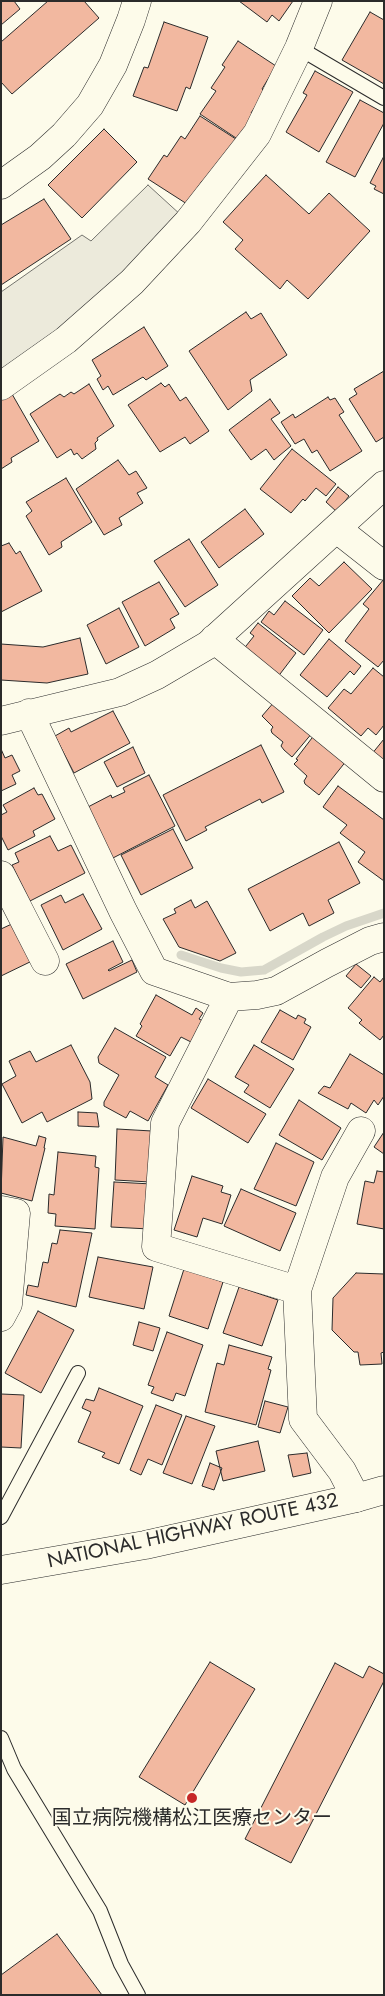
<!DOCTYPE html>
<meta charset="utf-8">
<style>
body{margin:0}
#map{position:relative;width:385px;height:1996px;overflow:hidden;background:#fdfbea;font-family:Jost,sans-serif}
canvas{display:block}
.frame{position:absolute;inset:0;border:2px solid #2b2b2b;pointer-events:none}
</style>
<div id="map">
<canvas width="385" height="1996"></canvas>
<div class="frame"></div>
</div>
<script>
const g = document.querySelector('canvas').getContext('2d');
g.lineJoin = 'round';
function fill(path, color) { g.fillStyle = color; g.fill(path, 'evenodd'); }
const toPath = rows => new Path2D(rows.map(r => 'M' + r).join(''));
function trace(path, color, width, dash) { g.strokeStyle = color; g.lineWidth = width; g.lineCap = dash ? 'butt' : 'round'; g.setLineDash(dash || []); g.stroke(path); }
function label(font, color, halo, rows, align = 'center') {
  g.font = font + ' Jost,"Noto Sans JP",sans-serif'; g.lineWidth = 4; g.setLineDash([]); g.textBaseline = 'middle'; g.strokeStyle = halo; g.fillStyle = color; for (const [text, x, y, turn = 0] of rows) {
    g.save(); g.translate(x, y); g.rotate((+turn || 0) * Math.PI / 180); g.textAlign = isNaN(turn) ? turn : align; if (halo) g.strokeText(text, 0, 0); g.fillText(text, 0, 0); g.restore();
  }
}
const parking = toPath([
 [148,185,182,216,166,235,58,333,1,373,1,292,82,235,91,241,148,185]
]);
const stream = toPath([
 [181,955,221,968,241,972,264,970,323,937,346,926,384,913]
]);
const building = toPath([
 [1,1,14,1,20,9,1,25,1,1],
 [48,1,84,1,99,18,12,94,1,82,1,42,48,1],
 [239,1,293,1,279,21,272,15,267,22,239,1],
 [370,12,384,20,384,84,342,60,370,12],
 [164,22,208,37,190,89,186,87,177,111,133,96,144,67,148,68,164,22],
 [238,41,276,66,262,89,265,92,251,113,255,115,239,140,200,114,216,91,211,88,225,67,222,65,238,41],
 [315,71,353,92,319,152,286,132,307,95,303,93,315,71],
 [360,100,384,113,384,123,355,177,326,162,360,100],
 [200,116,239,141,206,183,202,181,187,204,148,179,164,155,167,157,181,136,185,139,200,116],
 [104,129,137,162,82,218,48,185,104,129],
 [384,156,384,194,374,189,376,186,370,183,384,156],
 [266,175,309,214,329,193,370,231,308,299,287,280,280,289,235,249,243,240,223,222,266,175],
 [44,199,71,239,1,285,1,225,44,199],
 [246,312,251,319,261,313,287,355,250,380,252,391,228,410,189,351,246,312],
 [144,327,168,366,146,380,143,377,113,395,108,386,103,390,97,379,101,376,92,360,144,327],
 [384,371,384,437,376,442,349,399,357,394,354,389,384,371],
 [161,383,165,387,169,384,180,401,186,397,209,431,190,444,185,437,160,452,128,405,161,383],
 [89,384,114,426,97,438,98,440,95,443,96,449,82,459,77,453,74,455,71,449,57,458,30,414,60,394,64,397,71,392,74,394,89,384],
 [12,394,39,441,11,458,12,462,1,469,1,400,12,394],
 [328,397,330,400,335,398,344,412,339,415,362,451,330,471,317,450,312,453,304,439,295,444,281,422,293,414,295,418,328,397],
 [270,399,280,413,271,419,291,446,274,460,266,449,251,460,229,430,270,399],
 [292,449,336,484,326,496,316,488,305,501,303,499,291,513,260,489,292,449],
 [118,460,129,475,136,471,147,488,137,493,143,503,119,518,122,525,104,535,76,489,118,460],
 [66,478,92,522,61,542,62,547,49,555,26,516,32,511,26,502,66,478],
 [338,487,349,496,337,512,326,502,338,487],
 [245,509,264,534,219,568,201,542,245,509],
 [189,539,218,585,185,607,154,561,189,539],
 [9,543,16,554,20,551,42,591,1,612,1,546,9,543],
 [344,562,372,589,329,633,292,596,310,578,319,586,344,562],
 [384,579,384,660,378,667,345,641,369,609,363,604,384,579],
 [159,582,179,614,170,619,175,628,145,646,122,602,159,582],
 [285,601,323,630,304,655,261,622,269,611,274,615,285,601],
 [119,608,139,647,106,664,87,625,119,608],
 [258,623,296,653,277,678,242,651,254,636,250,633,258,623],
 [80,638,88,674,47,683,1,680,1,644,43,647,80,638],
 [329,639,361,666,354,675,350,671,327,697,300,675,329,639],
 [373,668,384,677,384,725,376,735,368,728,361,736,328,708,344,689,351,694,373,668],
 [275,701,313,732,292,757,284,750,281,746,283,742,272,733,271,730,273,727,262,716,275,701],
 [113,711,130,743,74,773,55,736,69,728,71,732,113,711],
 [315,734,347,760,319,795,305,784,304,781,307,776,294,764,298,760,296,759,315,734],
 [384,739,384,766,371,755,384,739],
 [261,745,284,792,262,803,260,799,205,827,207,830,186,841,163,795,261,745],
 [133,747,145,773,117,787,104,762,133,747],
 [1,749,5,758,12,755,20,771,12,775,16,784,1,791,1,749],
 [149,775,175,826,111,859,86,808,111,795,112,798,125,792,123,788,149,775],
 [338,786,384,820,384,881,358,862,365,852,340,833,347,825,323,807,338,786],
 [34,788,38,795,42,794,55,819,33,831,35,836,8,850,1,836,1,815,7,812,3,805,34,788],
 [173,829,193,868,141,895,121,855,173,829],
 [50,836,58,851,71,845,85,873,30,901,12,865,19,862,15,853,50,836],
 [339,842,360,883,328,900,334,913,309,926,303,913,270,931,248,889,339,842],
 [83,894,102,929,63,950,41,905,61,895,65,903,83,894],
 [191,900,195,908,207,901,236,953,220,961,179,947,163,919,176,913,174,909,191,900],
 [16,922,34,960,1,976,1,929,16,922],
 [113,941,123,962,108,970,109,971,132,960,137,972,83,999,66,964,113,941],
 [356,964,371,976,361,988,346,976,356,964],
 [374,977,380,982,384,977,384,1035,380,1040,359,1023,362,1020,348,1008,374,977],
 [156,995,192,1015,196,1008,203,1013,199,1019,205,1022,193,1043,181,1037,170,1056,136,1036,142,1026,140,1024,156,995],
 [280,1010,296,1019,298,1015,306,1019,304,1023,311,1027,293,1060,261,1042,280,1010],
 [115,1028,166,1057,155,1077,168,1085,148,1121,130,1111,126,1118,104,1106,104,1102,119,1075,99,1063,98,1057,115,1028],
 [71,1045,90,1082,92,1099,47,1122,42,1112,22,1123,2,1084,16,1076,9,1061,30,1051,36,1062,71,1045],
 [254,1045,294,1069,270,1108,244,1092,249,1085,235,1077,254,1045],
 [350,1054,384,1075,384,1096,378,1105,374,1100,366,1113,351,1103,348,1109,318,1093,324,1086,330,1088,350,1054],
 [208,1079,266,1114,248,1143,191,1108,208,1079],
 [299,1100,341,1128,322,1160,279,1135,299,1100],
 [78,1112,97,1113,99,1127,78,1126,78,1112],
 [117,1129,152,1131,150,1182,115,1180,117,1129],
 [384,1132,384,1154,374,1147,384,1132],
 [39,1136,46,1138,44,1148,45,1148,32,1201,1,1193,3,1137,36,1146,39,1136],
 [276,1143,314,1162,296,1206,254,1189,276,1143],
 [58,1152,96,1156,95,1167,99,1168,95,1229,55,1226,56,1214,48,1213,49,1194,54,1195,58,1152],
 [377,1171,384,1172,384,1229,357,1224,365,1181,374,1183,377,1171],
 [192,1176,223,1186,221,1192,231,1195,222,1224,203,1218,197,1237,174,1230,192,1176],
 [114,1182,152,1184,149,1229,111,1227,114,1182],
 [241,1189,296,1213,280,1251,224,1226,241,1189],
 [60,1230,92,1233,76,1307,26,1295,28,1285,38,1287,43,1262,48,1263,52,1243,57,1244,60,1230],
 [98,1257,153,1267,144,1309,89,1297,98,1257],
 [184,1269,223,1282,208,1329,169,1316,184,1269],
 [356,1273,384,1274,384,1352,381,1353,382,1364,360,1365,358,1352,354,1352,332,1330,333,1298,356,1273],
 [239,1287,278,1300,262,1346,223,1333,239,1287],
 [38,1311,74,1330,41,1393,5,1373,38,1311],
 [139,1322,160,1328,153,1351,133,1345,139,1322],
 [167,1332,203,1345,185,1396,176,1393,173,1401,151,1393,154,1387,148,1385,167,1332],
 [229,1345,272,1357,268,1369,271,1370,256,1425,205,1412,217,1363,224,1365,229,1345],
 [99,1388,143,1406,119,1464,102,1457,105,1453,78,1442,91,1412,82,1408,86,1399,94,1401,99,1388],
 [1,1394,24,1395,21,1448,1,1447,1,1394],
 [265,1401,288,1407,280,1433,258,1427,265,1401],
 [156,1405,182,1415,162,1465,148,1459,141,1475,130,1470,156,1405],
 [186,1416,215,1426,192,1484,163,1473,186,1416],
 [258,1441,265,1471,223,1481,216,1451,258,1441],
 [307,1453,311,1473,293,1477,288,1455,307,1453],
 [210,1463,222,1468,214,1490,202,1486,210,1463],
 [210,1662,255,1689,185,1805,139,1777,210,1662],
 [335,1663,363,1678,369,1666,384,1674,384,1681,291,1863,245,1839,335,1663],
 [57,1934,102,1995,1,1995,1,1975,57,1934]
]);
const lane = toPath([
 [299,48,384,98],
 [1,1517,78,1373],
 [1,1738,14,1769,100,1911,121,1964,138,1995]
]);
const street = toPath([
 [1,185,40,157,64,135,90,105,113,65,131,20,137,1],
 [1,386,66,340,132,282,188,222,257,134,299,48,318,1],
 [337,529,384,566],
 [214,639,384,778],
 [29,713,123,911,154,971,229,997,165,1123,156,1247,297,1290,303,1419,342,1471,356,1498],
 [1,721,120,692,157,675,208,645,384,485],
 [1,875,45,961],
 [229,997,257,995,276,991,327,963,370,941,384,937],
 [1,1210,16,1213,8,1304,1,1317],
 [297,1290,335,1177,361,1131]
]);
const highway = toPath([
 [1,1570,145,1545,356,1498,384,1490]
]);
const markers = [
 [192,1798,6,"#c62828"]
];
const streetNames = [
 ["NATIONAL HIGHWAY ROUTE 432",193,1532,-12]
];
const poiNames = [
 ["国立病院機構松江医療センター",192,1819]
];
fill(parking, '#eceadb');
trace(parking, '#74746e', 1);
trace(stream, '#d8d7c9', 9);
fill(building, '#f2b8a0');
trace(building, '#2b2b2b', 1);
trace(lane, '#2b2b2b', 16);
trace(street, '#2b2b2b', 29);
trace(highway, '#2b2b2b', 29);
trace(lane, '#fdfbea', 14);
trace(street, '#fdfbea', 28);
trace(highway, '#fdfbea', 28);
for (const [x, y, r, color] of markers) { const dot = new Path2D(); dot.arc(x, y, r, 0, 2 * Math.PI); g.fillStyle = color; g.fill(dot); trace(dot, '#fdfbea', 2); }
label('20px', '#2b2b2b', '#fdfbea', streetNames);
label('20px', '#2b2b2b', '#fdfbea', poiNames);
</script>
